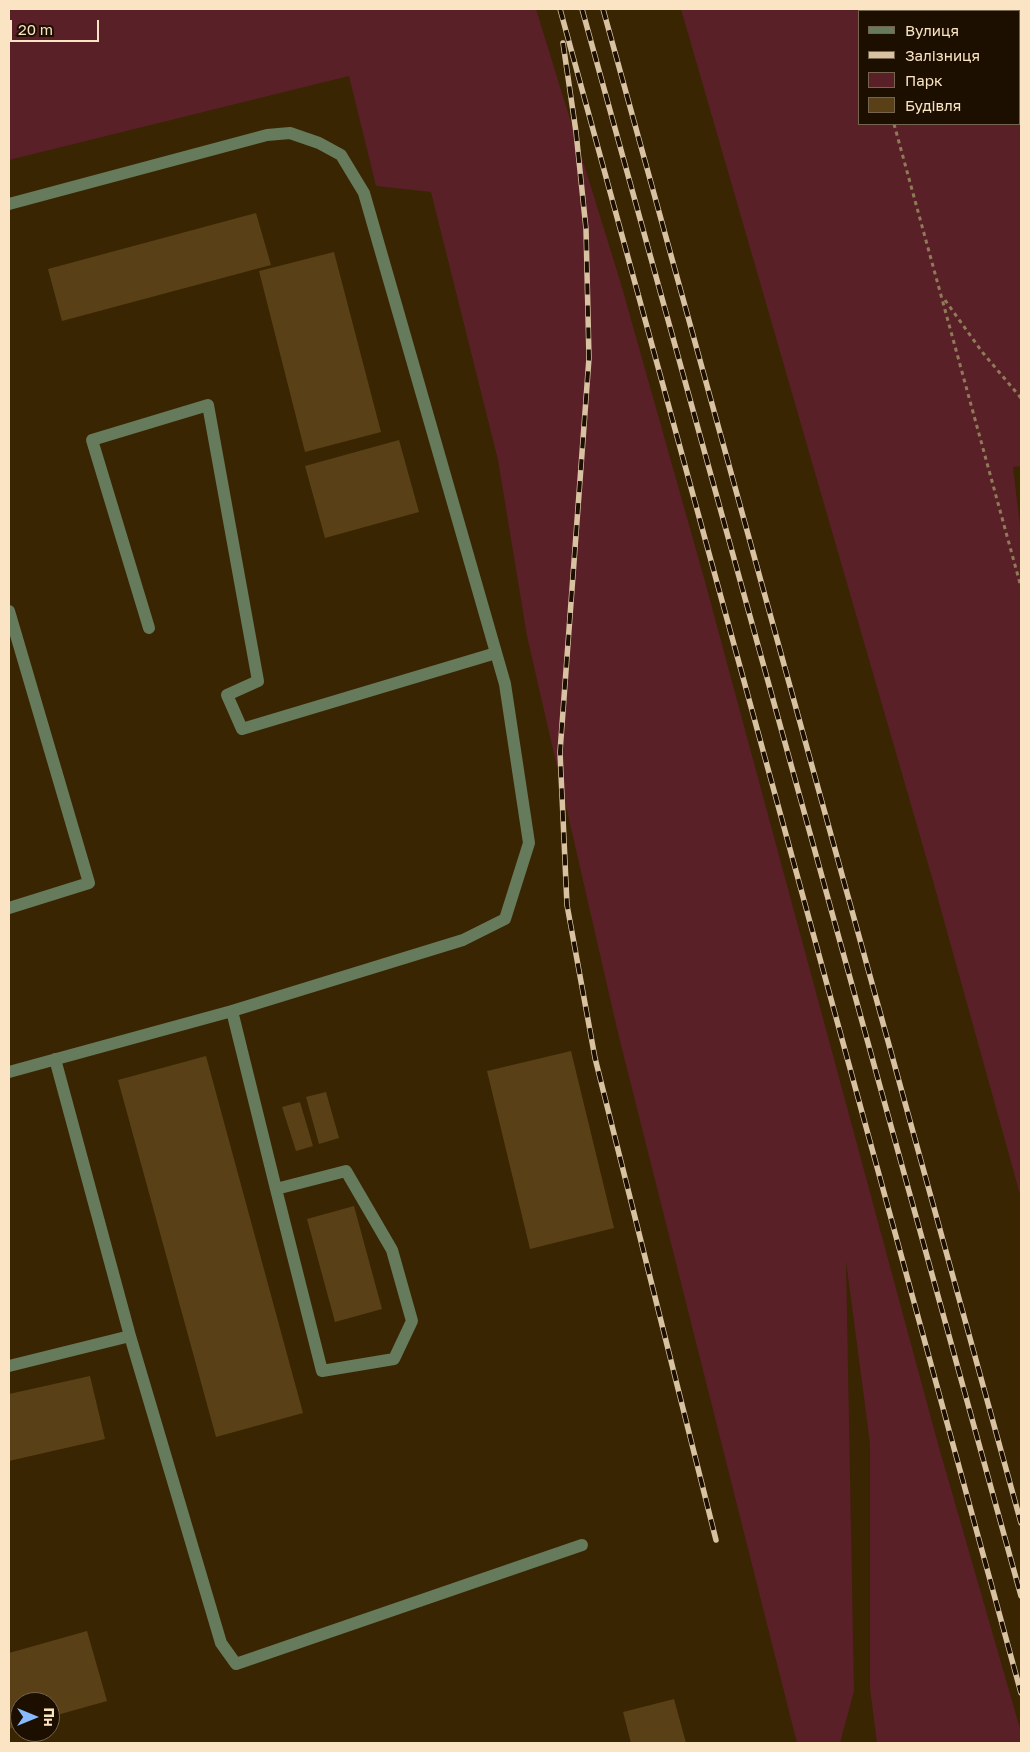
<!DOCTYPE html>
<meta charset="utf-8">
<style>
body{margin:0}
#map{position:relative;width:1030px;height:1752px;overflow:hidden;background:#392501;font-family:"Golos Text",sans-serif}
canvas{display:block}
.frame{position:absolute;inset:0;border:10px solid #fae4c4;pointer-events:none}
.legend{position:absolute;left:858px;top:10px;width:162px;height:115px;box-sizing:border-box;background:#1c0f00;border:1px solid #75644e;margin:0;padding:6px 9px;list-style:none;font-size:15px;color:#fae4c4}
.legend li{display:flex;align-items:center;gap:10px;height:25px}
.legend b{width:25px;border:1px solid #75644e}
.north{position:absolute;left:10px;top:1692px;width:50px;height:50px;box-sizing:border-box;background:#1c0f00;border:1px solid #75644e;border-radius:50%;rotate:90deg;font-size:14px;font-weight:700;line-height:20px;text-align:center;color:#fae4c4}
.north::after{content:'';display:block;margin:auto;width:18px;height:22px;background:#89bafc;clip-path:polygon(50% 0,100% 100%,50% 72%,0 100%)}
.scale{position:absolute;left:10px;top:20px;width:89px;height:22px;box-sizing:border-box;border:2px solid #fae4c4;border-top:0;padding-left:6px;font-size:15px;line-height:18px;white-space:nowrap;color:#fae4c4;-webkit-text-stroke:4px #1c0f00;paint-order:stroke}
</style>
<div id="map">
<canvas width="1030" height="1752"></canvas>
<div class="frame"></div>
<ul class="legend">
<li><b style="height:6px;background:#667a5c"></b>Вулиця</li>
<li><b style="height:6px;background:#d8c2a1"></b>Залізниця</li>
<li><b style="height:14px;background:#592027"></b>Парк</li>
<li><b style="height:14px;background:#5a4016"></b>Будівля</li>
</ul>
<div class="north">Пн</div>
<div class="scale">20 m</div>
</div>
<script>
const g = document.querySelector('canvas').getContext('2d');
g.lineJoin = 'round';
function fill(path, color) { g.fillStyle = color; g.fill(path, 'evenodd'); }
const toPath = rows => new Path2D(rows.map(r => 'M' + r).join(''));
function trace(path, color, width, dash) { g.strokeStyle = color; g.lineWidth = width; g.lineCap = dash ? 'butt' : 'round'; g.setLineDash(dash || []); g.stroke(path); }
const green = toPath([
 [9,9,536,9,621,284,704,578,938,1444,1021,1732,1021,1743,877,1743,870,1688,870,1443,846,1261,854,1691,840,1743,797,1743,618,1033,527,636,498,460,431,192,376,186,349,76,9,160],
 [681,9,1021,9,1021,466,1013,467,1021,534,1021,1198,933,881],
 [859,11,1019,11,1019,124,859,124]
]);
const building = toPath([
 [256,213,271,265,62,321,48,269],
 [334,252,381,432,305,452,259,271],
 [399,440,419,512,325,538,305,466],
 [571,1051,614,1228,530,1249,487,1071],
 [206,1056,303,1413,216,1437,118,1080],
 [326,1092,339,1138,319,1144,306,1097],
 [300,1102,313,1146,296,1151,282,1107],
 [354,1206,382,1309,335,1322,307,1219],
 [90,1376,105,1439,9,1461,9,1394],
 [87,1631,107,1701,50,1717,50,1702,20,1702,20,1725,9,1729,9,1653],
 [674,1699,686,1743,631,1743,623,1712]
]);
const path = toPath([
 [862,9,863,11],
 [894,124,1021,587],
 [945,300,983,353,1021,398]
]);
const minor = toPath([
 [9,204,267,135,290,133,319,143,341,155,364,193,505,684,529,843,505,919,463,940,232,1011,276,1189,322,1371,394,1359,412,1321,392,1250,346,1171,276,1189],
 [9,611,89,883,9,908],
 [149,628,92,440,208,405,258,681,227,695,242,729,496,653],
 [9,1072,232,1011],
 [130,1336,221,1643,236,1664,582,1545],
 [9,1366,130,1336,55,1059]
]);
const rail = toPath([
 [560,9,1021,1693],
 [582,9,1021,1596],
 [603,9,1021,1523],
 [563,43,576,132,586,229,589,358,560,752,567,905,595,1058,716,1540]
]);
fill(green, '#592027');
fill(building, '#5a4016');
trace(path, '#907b59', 3, [4, 4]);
trace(minor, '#667a5c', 12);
trace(rail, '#d8c2a1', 5.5);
trace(rail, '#1c0f00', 4, [11]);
</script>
